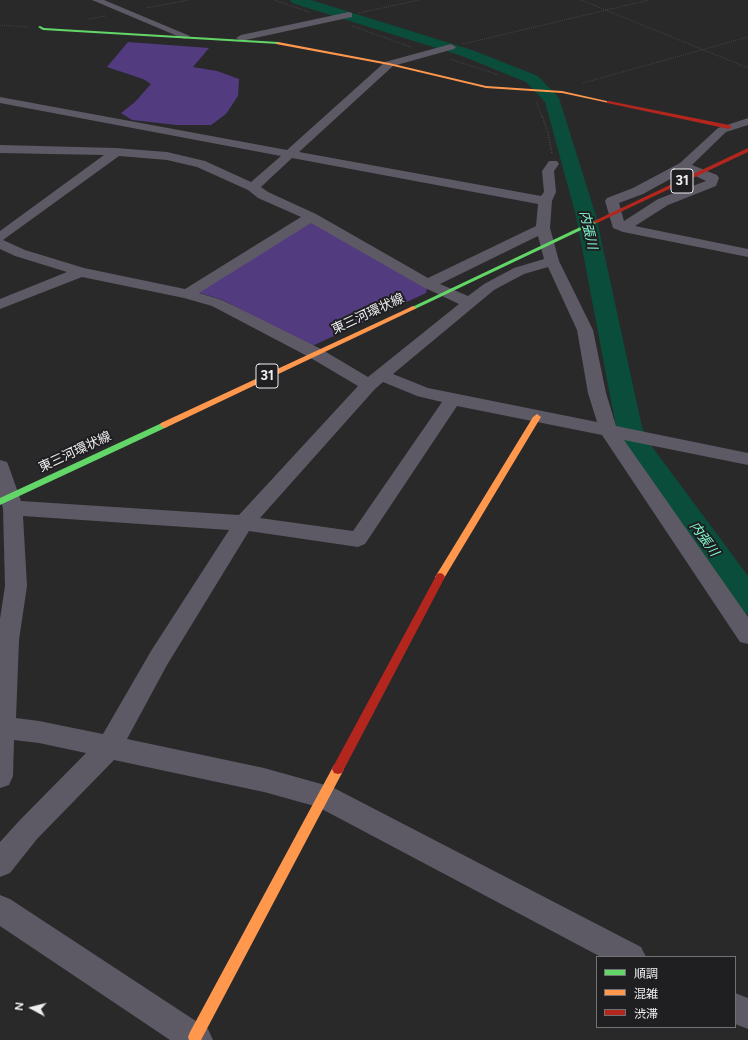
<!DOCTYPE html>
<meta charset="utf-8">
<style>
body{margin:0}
#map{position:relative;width:748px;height:1040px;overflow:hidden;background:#29292a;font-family:Figtree,"Noto Sans JP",sans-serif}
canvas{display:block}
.legend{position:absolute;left:596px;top:956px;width:140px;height:72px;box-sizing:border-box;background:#1f1e21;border:1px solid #727173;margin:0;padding:5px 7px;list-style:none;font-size:12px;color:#eeedef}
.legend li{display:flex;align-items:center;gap:8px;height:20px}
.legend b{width:20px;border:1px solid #727173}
.north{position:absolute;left:12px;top:988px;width:40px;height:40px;-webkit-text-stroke:3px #1f1e21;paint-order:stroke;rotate:277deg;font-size:11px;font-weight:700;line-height:16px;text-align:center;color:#eeedef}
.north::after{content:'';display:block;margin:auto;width:14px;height:18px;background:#eeedef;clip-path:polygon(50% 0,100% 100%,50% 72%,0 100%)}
</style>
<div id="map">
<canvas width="748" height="1040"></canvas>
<ul class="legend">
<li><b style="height:5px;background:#63d668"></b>順調</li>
<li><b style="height:5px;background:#ff974d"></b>混雑</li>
<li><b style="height:5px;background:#b3261e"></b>渋滞</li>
</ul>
<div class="north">N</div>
</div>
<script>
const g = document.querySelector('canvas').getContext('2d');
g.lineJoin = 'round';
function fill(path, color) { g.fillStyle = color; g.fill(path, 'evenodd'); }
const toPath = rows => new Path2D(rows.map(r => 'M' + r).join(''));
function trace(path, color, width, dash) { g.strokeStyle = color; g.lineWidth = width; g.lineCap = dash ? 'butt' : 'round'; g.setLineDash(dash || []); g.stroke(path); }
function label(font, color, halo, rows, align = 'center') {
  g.font = font + ' Figtree,"Noto Sans JP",sans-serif'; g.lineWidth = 4; g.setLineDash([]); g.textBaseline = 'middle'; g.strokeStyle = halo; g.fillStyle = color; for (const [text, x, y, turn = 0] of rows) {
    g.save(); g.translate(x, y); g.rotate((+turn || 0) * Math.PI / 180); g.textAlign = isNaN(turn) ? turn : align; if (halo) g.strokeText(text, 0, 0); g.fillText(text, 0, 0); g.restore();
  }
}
const forest = toPath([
 [128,42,209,48,193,67,217,71,239,79,238,96,226,114,211,125,177,125,132,120,121,113,135,102,151,84,143,79,107,67],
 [311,221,428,285,426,293,310,347,223,300,197,292]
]);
const river = toPath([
 [290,0,311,0,472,50,538,76,559,98,596,216,642,427,650,444,748,576,748,614,736,610,628,454,616,427,576,216,545,102,526,82,462,56,292,3,290,0]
]);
const pathFar1 = toPath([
 [274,0,309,12],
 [581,0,748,68],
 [146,8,189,0],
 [359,13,419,0],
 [89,19,106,16],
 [0,25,29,27],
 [352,26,411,47],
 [463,44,649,0],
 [450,59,499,75],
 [583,83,748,37],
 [536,101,542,117]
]);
const path = toPath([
 [542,116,548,133,552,154]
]);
const street = toPath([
 [92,0,104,0,190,36,185,39,182,38,92,0],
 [349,12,352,13,352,17,241,41,236,38,241,35,349,12],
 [451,44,456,47,454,49,393,66,299,152,541,196,544,192,542,171,549,161,557,161,559,164,554,171,556,192,552,201,550,228,559,261,593,330,606,393,616,426,748,453,748,465,624,440,748,617,748,644,740,642,602,435,457,406,365,544,358,547,249,531,167,665,127,739,264,768,332,787,641,947,646,957,601,957,318,807,264,792,114,760,37,839,10,873,0,877,0,842,19,821,86,753,39,743,14,740,13,776,9,785,0,788,0,619,5,586,3,508,0,498,0,460,7,462,9,467,21,501,239,515,358,386,309,357,212,306,184,298,82,277,0,309,0,299,67,272,15,256,0,249,0,231,104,155,0,153,0,145,116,148,167,152,205,161,251,182,281,156,0,103,0,97,287,150,385,62,451,44],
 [119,156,167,160,197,167,248,190,258,198,301,217,185,289,84,268,25,250,3,240,119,156],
 [292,158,538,204,536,226,428,278,316,214,268,192,261,187,292,158],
 [311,223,423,287,459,304,368,377,321,349,222,300,199,293,311,223],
 [538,236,544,259,514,268,484,284,468,296,440,284,538,236],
 [548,267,577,330,588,393,597,422,428,388,393,374,494,290,524,274,548,267],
 [383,382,417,396,442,402,353,531,260,518,375,389,383,382],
 [23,516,229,530,151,651,103,734,39,721,16,718,19,640,27,586,23,516],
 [748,118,748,125,726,132,692,165,717,175,719,178,716,186,668,205,635,226,748,249,748,257,623,232,613,228,605,201,607,198,633,188,680,163,718,128,748,118],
 [685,171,706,181,658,199,624,221,619,203,643,194,685,171],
 [0,895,10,899,208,1029,213,1040,170,1040,0,926,0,895],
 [735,993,748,998,748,1029,735,1024,735,993]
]);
const fast = toPath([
 [40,26,44,28,278,42,280,43,278,44,43,30,38,27,40,26],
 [593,221,598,222,415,309,411,309,410,308,593,221],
 [164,422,167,423,168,425,167,427,0,505,0,498,164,422]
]);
const slow = toPath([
 [278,42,389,63,486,86,562,91,611,102,609,103,562,93,486,88,389,65,276,44,278,42],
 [413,306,416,308,415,309,167,427,164,428,160,425,161,423,413,306],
 [537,414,541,417,443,580,437,580,435,577,437,574,533,417,537,414],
 [338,764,342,765,344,769,342,773,201,1040,189,1040,188,1037,190,1032,334,765,338,764]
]);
const jam = toPath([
 [609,101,729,125,732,127,729,129,607,103,607,101,609,101],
 [748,148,748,152,597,223,592,222,748,148],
 [440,573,443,574,445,577,342,773,338,774,334,773,332,769,334,765,437,574,440,573]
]);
const farWaternames = [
 ["内張川",588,230,77],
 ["内張川",704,539,54]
];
const farStreetnames = [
 ["東三河環状線",368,314,-25],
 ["東三河環状線",75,452,-25]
];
const shields = [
 [682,181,22],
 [267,376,22]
];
const shieldNames = [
 ["31",682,181],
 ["31",267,376]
];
fill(forest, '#533b80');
fill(river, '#0a4d3b');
trace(pathFar1, '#5f5d64', 1, [0.5, 1.5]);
trace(path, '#5f5d64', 1.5, [0.5, 2]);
fill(street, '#5d5965');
fill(fast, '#63d668');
fill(slow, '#ff974d');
fill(jam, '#b3261e');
label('italic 13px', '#82fad0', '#1f1e21', farWaternames);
label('13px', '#eeedef', '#1f1e21', farStreetnames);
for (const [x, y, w] of shields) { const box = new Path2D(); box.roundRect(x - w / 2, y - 12, w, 24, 3); g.fillStyle = '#1f1e21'; g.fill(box); trace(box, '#eeedef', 1); }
label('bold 14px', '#eeedef', null, shieldNames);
</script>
